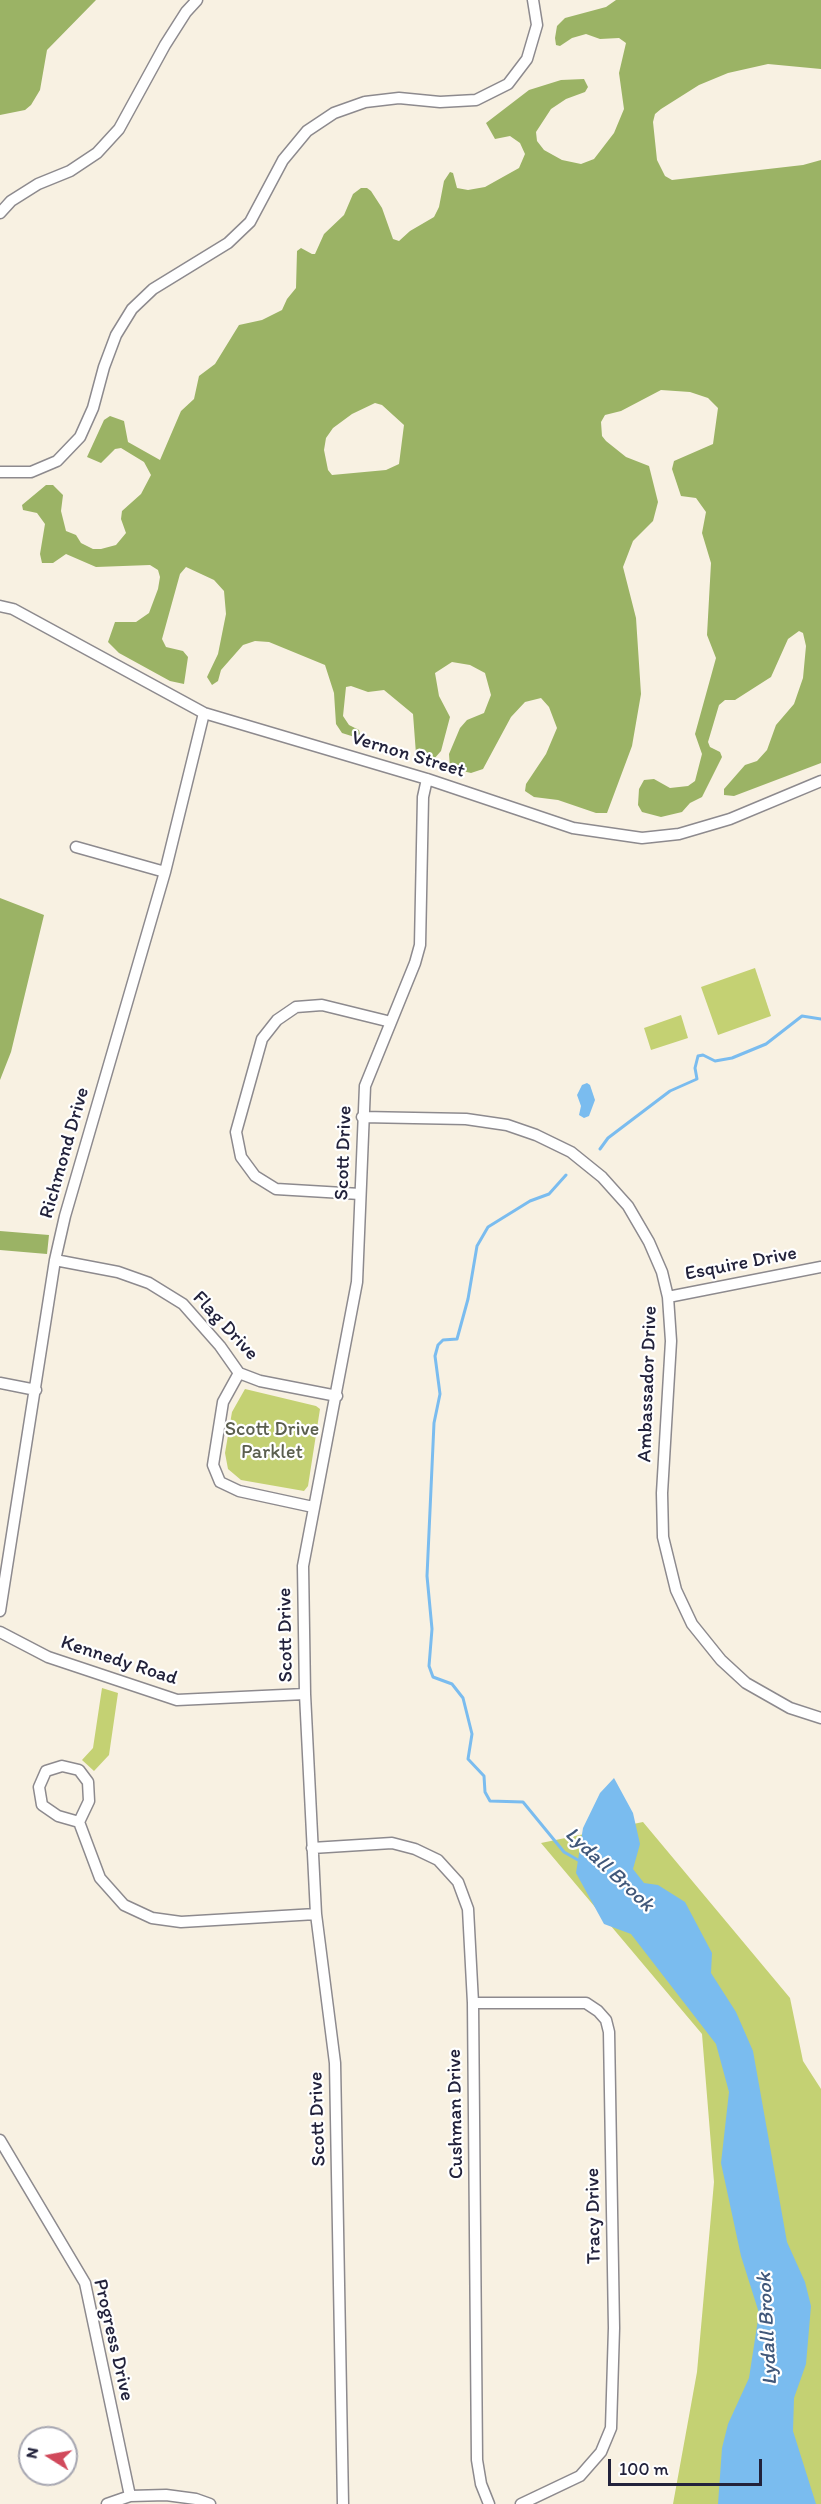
<!DOCTYPE html>
<style>
body{margin:0}
#map{position:relative;width:821px;height:2504px;overflow:hidden;background:#f8f1e2;font-family:Itim,sans-serif}
canvas{display:block}
.north{position:absolute;left:18px;top:2426px;width:60px;height:60px;box-sizing:border-box;background:#fff;border:2px solid #a7a7b1;border-radius:50%;rotate:281deg;font-size:16px;font-weight:700;line-height:24px;text-align:center;color:#22223b}
.north::after{content:'';display:block;margin:auto;width:21px;height:27px;background:#d1495b;clip-path:polygon(50% 0,100% 100%,50% 72%,0 100%)}
.scale{position:absolute;left:608px;top:2459px;width:154px;height:27px;box-sizing:border-box;border:3px solid #22223b;border-top:0;padding-left:8px;font-size:18px;line-height:21px;white-space:nowrap;color:#22223b;-webkit-text-stroke:4px #fff;paint-order:stroke}
</style>
<div id="map">
<canvas width="821" height="2504"></canvas>
<div class="north">N</div>
<div class="scale">100 m</div>
</div>
<script>
const g = document.querySelector('canvas').getContext('2d');
g.lineJoin = 'round';
function fill(path, color) { g.fillStyle = color; g.fill(path, 'evenodd'); }
const toPath = rows => new Path2D(rows.map(r => 'M' + r).join(''));
function trace(path, color, width, dash) { g.strokeStyle = color; g.lineWidth = width; g.lineCap = dash ? 'butt' : 'round'; g.setLineDash(dash || []); g.stroke(path); }
function label(font, color, halo, rows, align = 'center') {
  g.font = font + ' Itim,sans-serif'; g.lineWidth = 4.5; g.setLineDash([]); g.textBaseline = 'middle'; g.strokeStyle = halo; g.fillStyle = color; for (const [text, x, y, turn = 0] of rows) {
    g.save(); g.translate(x, y); g.rotate((+turn || 0) * Math.PI / 180); g.textAlign = isNaN(turn) ? turn : align; if (halo) g.strokeText(text, 0, 0); g.fillText(text, 0, 0); g.restore();
  }
}
const green = toPath([
 [755,968,771,1016,718,1035,701,987],
 [681,1015,688,1038,651,1050,644,1028],
 [245,1389,316,1406,320,1409,308,1486,304,1491,241,1480,228,1469,225,1453,232,1412],
 [102,1688,118,1693,109,1755,94,1771,82,1760,93,1748],
 [643,1822,790,1998,803,2061,821,2089,821,2504,673,2504,697,2372,714,2182,702,2034,541,1843]
]);
const forest = toPath([
 [0,0,96,0,47,50,40,90,31,105,25,110,0,115],
 [616,0,821,0,821,69,768,64,728,73,699,85,661,109,655,114,653,122,657,160,665,176,672,180,803,165,821,160,821,763,734,796,724,795,724,789,745,765,757,761,767,750,776,725,794,704,803,678,806,646,803,633,799,631,788,639,771,677,735,700,725,700,719,705,708,742,710,747,720,752,722,757,702,797,690,803,682,812,661,817,642,812,638,805,639,789,644,780,654,779,670,788,688,786,695,781,702,754,695,734,716,658,707,635,711,563,702,533,706,512,696,498,681,496,672,469,674,461,713,444,718,408,708,398,690,392,661,390,621,411,605,415,601,422,602,436,606,441,626,457,649,466,658,502,653,521,633,541,623,567,636,618,641,694,632,746,607,813,596,813,558,800,534,797,525,791,526,784,546,754,557,728,549,707,541,698,525,702,511,717,483,769,471,773,450,768,449,754,460,728,467,720,484,713,491,695,485,673,470,665,452,662,435,673,439,696,450,717,441,751,434,759,416,754,413,714,384,690,368,692,351,686,346,687,343,716,349,725,359,730,361,739,342,733,336,724,334,693,325,665,269,642,255,641,243,645,221,670,218,681,212,685,207,677,218,654,226,614,224,591,214,580,186,567,180,574,162,639,166,647,183,651,188,657,184,684,170,681,119,653,108,642,115,622,136,622,149,613,158,589,160,577,158,570,150,565,96,567,66,554,53,563,42,563,40,554,45,524,37,513,23,510,22,505,46,485,53,485,63,495,61,511,66,531,76,535,81,543,93,549,101,549,116,545,126,533,121,519,122,511,141,494,151,475,144,462,121,448,115,449,101,463,87,457,104,420,110,416,124,421,128,442,160,460,181,411,194,399,199,376,215,364,239,325,262,320,282,310,287,299,296,288,297,251,301,248,312,254,315,254,324,234,344,215,353,194,361,188,367,188,371,191,382,208,393,239,399,241,410,231,434,217,439,207,444,181,450,172,453,173,457,188,468,190,485,187,519,168,525,154,520,143,510,136,495,139,486,123,529,90,561,80,584,79,588,87,585,92,566,99,551,109,536,132,537,141,544,150,562,160,581,164,594,159,614,133,624,109,619,73,626,43,619,38,600,39,586,34,572,38,560,46,556,45,555,38,557,26,565,18,606,7],
 [375,403,382,405,404,425,399,464,386,470,332,475,328,470,324,450,326,438,333,428,352,414],
 [0,898,44,915,11,1052,0,1080],
 [0,1231,49,1235,47,1254,0,1250]
]);
const water = toPath([
 [587,1083,590,1085,595,1100,589,1116,584,1118,579,1115,581,1106,577,1095,582,1085],
 [614,1778,633,1813,640,1844,633,1869,644,1883,658,1885,685,1902,712,1953,711,1973,736,2012,753,2051,787,2242,805,2282,811,2306,806,2364,794,2398,793,2431,816,2504,718,2504,722,2448,728,2424,749,2378,759,2313,741,2256,721,2163,729,2092,716,2044,631,1934,604,1924,576,1873,583,1828,600,1793]
]);
const stream = toPath([
 [600,1149,608,1138,670,1091,697,1079,695,1068,698,1056,703,1055,715,1061,732,1058,766,1044,802,1016,821,1019],
 [566,1175,549,1194,530,1201,488,1227,477,1246,468,1299,457,1339,443,1340,438,1345,435,1356,440,1394,434,1423,427,1576,432,1629,429,1666,433,1677,452,1684,463,1698,472,1734,468,1759,484,1776,485,1792,490,1801,523,1802,564,1852,578,1860]
]);
const minor = toPath([
 [0,213,11,201,38,184,70,171,97,153,119,129,165,45,186,12,197,0],
 [0,472,31,472,57,461,80,437,93,408,104,367,116,335,132,309,153,289,228,243,250,222,283,160,307,131,334,113,365,102,399,98,440,102,476,100,508,84,527,59,537,25,533,0],
 [0,606,13,609,204,713,427,779,573,828,642,838,679,834,730,819,821,781],
 [76,847,165,872],
 [362,1117,466,1119,507,1125,536,1135,571,1152,602,1177,628,1206,649,1242,662,1272,668,1297,671,1341,662,1493,663,1537,676,1590,692,1624,721,1660,746,1683,790,1708,821,1718],
 [360,1194,276,1189,255,1176,241,1157,236,1132,262,1039,277,1020,296,1007,322,1005,391,1022],
 [55,1260,118,1272,149,1283,183,1304,220,1346,239,1373,260,1381,337,1396],
 [668,1297,821,1267],
 [239,1373,223,1402,213,1465,220,1482,239,1491,313,1507],
 [0,1383,36,1390],
 [0,1611,55,1260,65,1216,165,872,204,713],
 [0,1632,48,1657,177,1700,305,1694],
 [79,1822,58,1816,42,1805,39,1787,46,1771,62,1766,79,1770,88,1782,89,1801,79,1822,100,1878,124,1905,152,1918,181,1922,316,1914],
 [312,1848,392,1843,415,1849,438,1860,458,1882,468,1909,473,2003,477,2460,481,2484,489,2504],
 [473,2003,586,2003,598,2011,606,2020,609,2032,614,2328,611,2428,601,2452,580,2476,521,2504],
 [0,2140,85,2283,130,2496],
 [107,2504,130,2496,166,2495,196,2499,210,2504],
 [343,2504,335,2063,316,1914,305,1694,303,1566,357,1282,365,1086,415,963,420,945,423,797,427,779]
]);
const streetNames = [
 ["Vernon Street",408,755,17],
 ["Richmond Drive",65,1153,-74],
 ["Scott Drive",344,1153,-88],
 ["Esquire Drive",741,1264,-11],
 ["Flag Drive",225,1326,47],
 ["Ambassador Drive",648,1384,-88],
 ["Scott Drive",286,1635,-91],
 ["Kennedy Road",119,1661,18],
 ["Cushman Drive",456,2114,-91],
 ["Scott Drive",318,2119,-92],
 ["Tracy Drive",594,2216,-91],
 ["Progress Drive",113,2340,77]
];
const parkNames = [
 ["Scott Drive",272,1430],
 ["Parklet",272,1453]
];
const waterNames = [
 ["Lydall Brook",609,1870,43],
 ["Lydall Brook",768,2329,-93]
];
fill(green, '#c4d173');
fill(forest, '#9bb365');
fill(water, '#7abcef');
trace(stream, '#7abcef', 3);
trace(minor, '#8d8a8e', 13);
trace(minor, '#fff', 10);
label('20px', '#22223b', '#fff', streetNames);
label('20px', '#5b5f4f', '#fff', parkNames);
label('italic 21px', '#41587a', '#fff', waterNames);
</script>
